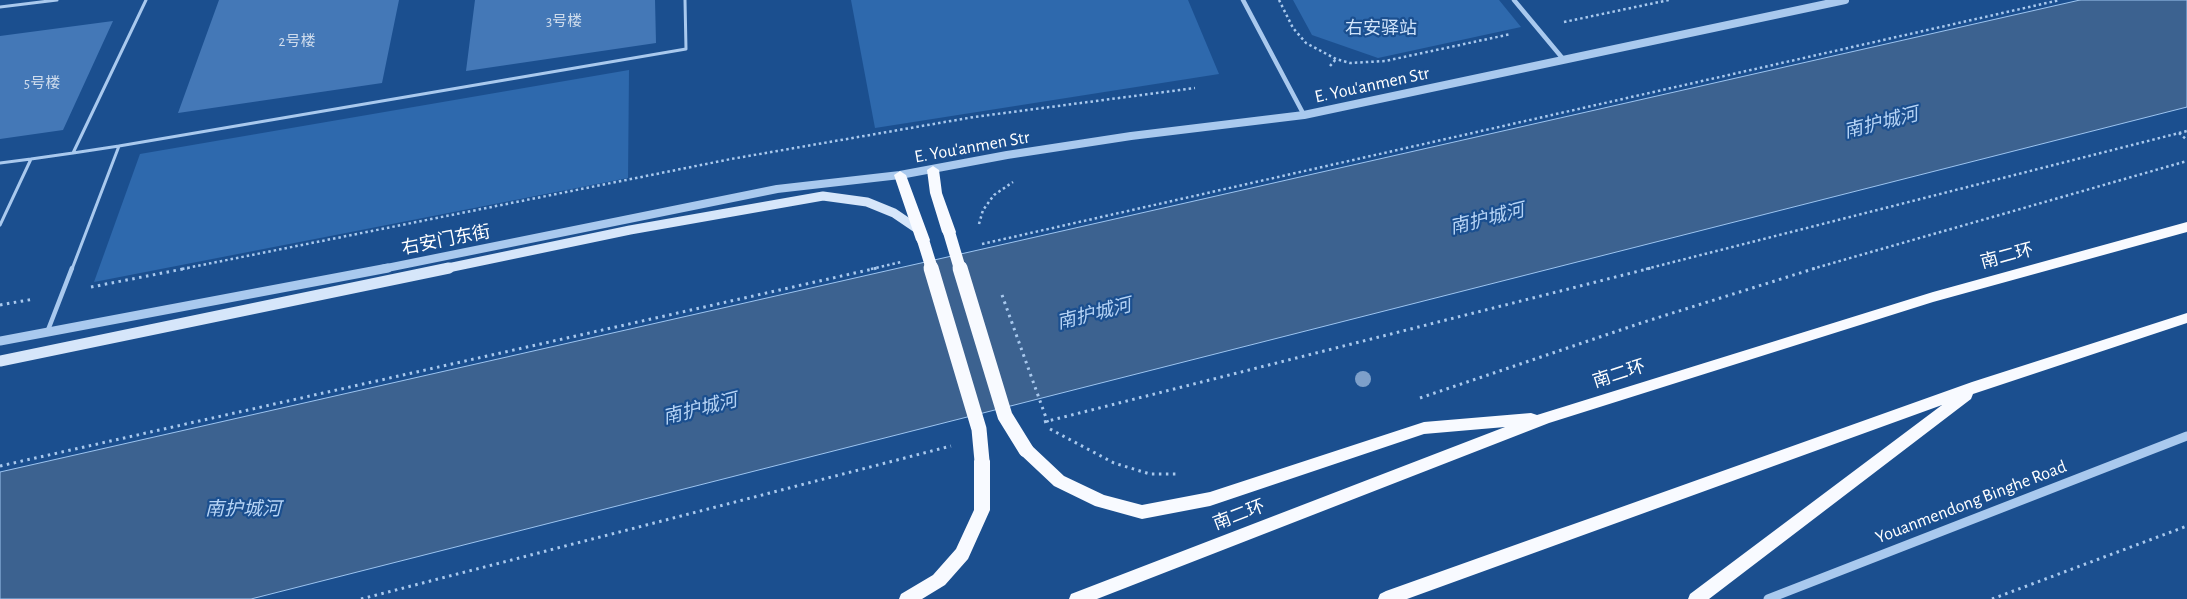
<!DOCTYPE html>
<meta charset="utf-8">
<style>
body{margin:0}
canvas{display:block;background:#1b4f8f}
</style>
<canvas width="2187" height="599"></canvas>
<script>
const g = document.querySelector('canvas').getContext('2d');
g.lineJoin = 'round';
function fill(path, color) { g.fillStyle = color; g.fill(path, 'evenodd'); }
const toPath = rows => new Path2D(rows.map(r => 'M' + r).join(''));
function trace(path, color, width, dash) { g.strokeStyle = color; g.lineWidth = width; g.lineCap = dash ? 'butt' : 'round'; g.setLineDash(dash || []); g.stroke(path); }
function label(font, color, halo, rows, align = 'center') {
  g.font = font + ' "Alegreya Sans","Noto Sans SC",sans-serif'; g.lineWidth = 4.5; g.setLineDash([]); g.textBaseline = 'middle'; g.strokeStyle = halo; g.fillStyle = color; for (const [text, x, y, turn = 0] of rows) {
    g.save(); g.translate(x, y); g.rotate((+turn || 0) * Math.PI / 180); g.textAlign = isNaN(turn) ? turn : align; if (halo) g.strokeText(text, 0, 0); g.fillText(text, 0, 0); g.restore();
  }
}
const green = toPath([
 [851,0,1188,0,1219,74,875,128],
 [1293,0,1499,0,1521,27,1378,58,1312,35],
 [629,70,628,178,94,282,140,154]
]);
const water = toPath([
 [2080,0,2187,0,2187,107,251,599,0,599,0,472,2080,0]
]);
const building = toPath([
 [219,0,399,0,382,83,178,113],
 [475,0,655,0,656,43,466,71],
 [113,21,63,130,0,139,0,36]
]);
const pathFar1 = toPath([
 [1279,0,1293,28,1306,43,1336,59,1350,63,1385,61,1511,34],
 [1564,22,1669,0],
 [1330,66,1336,59],
 [2179,133,2187,140],
 [979,224,983,210,994,195,1013,182],
 [982,244,2060,0],
 [182,269,731,159,974,117,1195,88],
 [871,269,901,262],
 [1646,269,2187,131],
 [1812,269,2187,161]
]);
const path = toPath([
 [91,287,188,268],
 [0,305,34,299],
 [1420,398,1644,322,1816,268],
 [1044,422,1651,268],
 [1050,429,1114,463,1150,474,1176,474],
 [0,466,877,268],
 [361,599,951,446],
 [1992,599,2187,526]
]);
const serviceFar1 = toPath([
 [0,7,57,0],
 [119,146,73,153,146,0],
 [31,159,73,153],
 [0,163,31,159,0,225],
 [72,269,119,146,686,49,685,0]
]);
const service = toPath([
 [48,330,72,268]
]);
const minor = toPath([
 [1243,0,1304,115],
 [1514,0,1564,60]
]);
const tertiaryFar1 = toPath([
 [382,269,777,189,900,175,1007,155,1131,136,1304,115,1845,0]
]);
const tertiary = toPath([
 [0,341,388,268],
 [1768,599,2187,436]
]);
const secondaryFar1 = toPath([
 [443,269,630,230,823,196,867,202,894,213,919,230]
]);
const secondary = toPath([
 [0,361,449,268]
]);
const trunk = toPath([
 [933,166,939,170,942,193,956,232,954,235,949,237,944,235,942,232,930,193,927,170,933,166],
 [900,171,906,175,930,240,928,243,923,245,918,243,916,240,894,175,900,171],
 [2187,222,2187,232,1933,302,1549,423,1097,599,1069,599,1071,594,1505,427,1424,434,1210,506,1142,519,1095,506,1054,486,1021,455,1018,450,1021,445,1026,444,1031,445,1064,476,1104,495,1142,505,1210,492,1424,422,1531,413,1537,415,1933,292,2187,222],
 [2187,313,2187,323,1973,394,1971,399,1709,599,1688,599,1690,594,1942,405,1407,599,1378,599,1380,594,1386,591,1972,382,2187,313],
 [982,454,987,456,990,461,990,510,968,559,945,585,922,599,899,599,901,594,933,575,956,549,974,510,974,461,977,456,982,454]
]);
const pathBridge = toPath([
 [1002,295,1049,426]
]);
const trunkBridgeFar1 = toPath([
 [949,232,960,269],
 [923,240,932,269]
]);
const trunkBridge = toPath([
 [931,268,979,429,982,461],
 [960,268,1005,416,1026,450]
]);
const trees = [
 [1363,379]
];
const numberNames = [
 ["3号楼",564,21],
 ["2号楼",297,41],
 ["5号楼",42,83]
];
const parkNames = [
 ["右安驿站",1381,29]
];
const streetNames = [
 ["E. You'anmen Str",1372,85,-12],
 ["E. You'anmen Str",972,147,-10],
 ["右安门东街",446,240,-11],
 ["南二环",2007,256,-15],
 ["南二环",1619,374,-18],
 ["Youanmendong Binghe Road",1971,502,-21],
 ["南二环",1239,515,-21]
];
const waterNames = [
 ["南护城河",1881,123,-14],
 ["南护城河",1487,219,-14],
 ["南护城河",1094,314,-14],
 ["南护城河",700,409,-14],
 ["南护城河",243,509]
];
fill(green, '#2e69ad');
fill(water, '#3c6290');
trace(water, '#9cc4f0', 1);
fill(building, '#4478b7');
trace(pathFar1, '#a9c9ee', 2.5, [2.5, 3]);
trace(path, '#a9c9ee', 3, [2.5, 4.5]);
trace(serviceFar1, '#a9c9ee', 3);
trace(service, '#a9c9ee', 4.5);
trace(minor, '#a9c9ee', 4.5);
trace(tertiaryFar1, '#a9c9ee', 8);
trace(tertiary, '#a9c9ee', 9);
trace(secondaryFar1, '#d6e6fa', 9);
trace(secondary, '#d6e6fa', 11);
fill(trunk, '#f8faff');
trace(pathBridge, '#a9c9ee', 3, [2.5, 4.5]);
trace(trunkBridgeFar1, '#f8faff', 12);
trace(trunkBridge, '#f8faff', 15);
g.fillStyle = '#7ea0ca';
for (const [x, y] of trees) { g.beginPath(); g.arc(x, y, 8, 0, 2 * Math.PI); g.fill(); }
label('15px', '#d0dded', null, numberNames);
label('18px', '#cfe3fa', '#1b4f8f', parkNames);
label('18px', '#fff', '#1b4f8f', streetNames);
label('italic 19px', '#b5d3f5', '#1b4f8f', waterNames);
</script>
